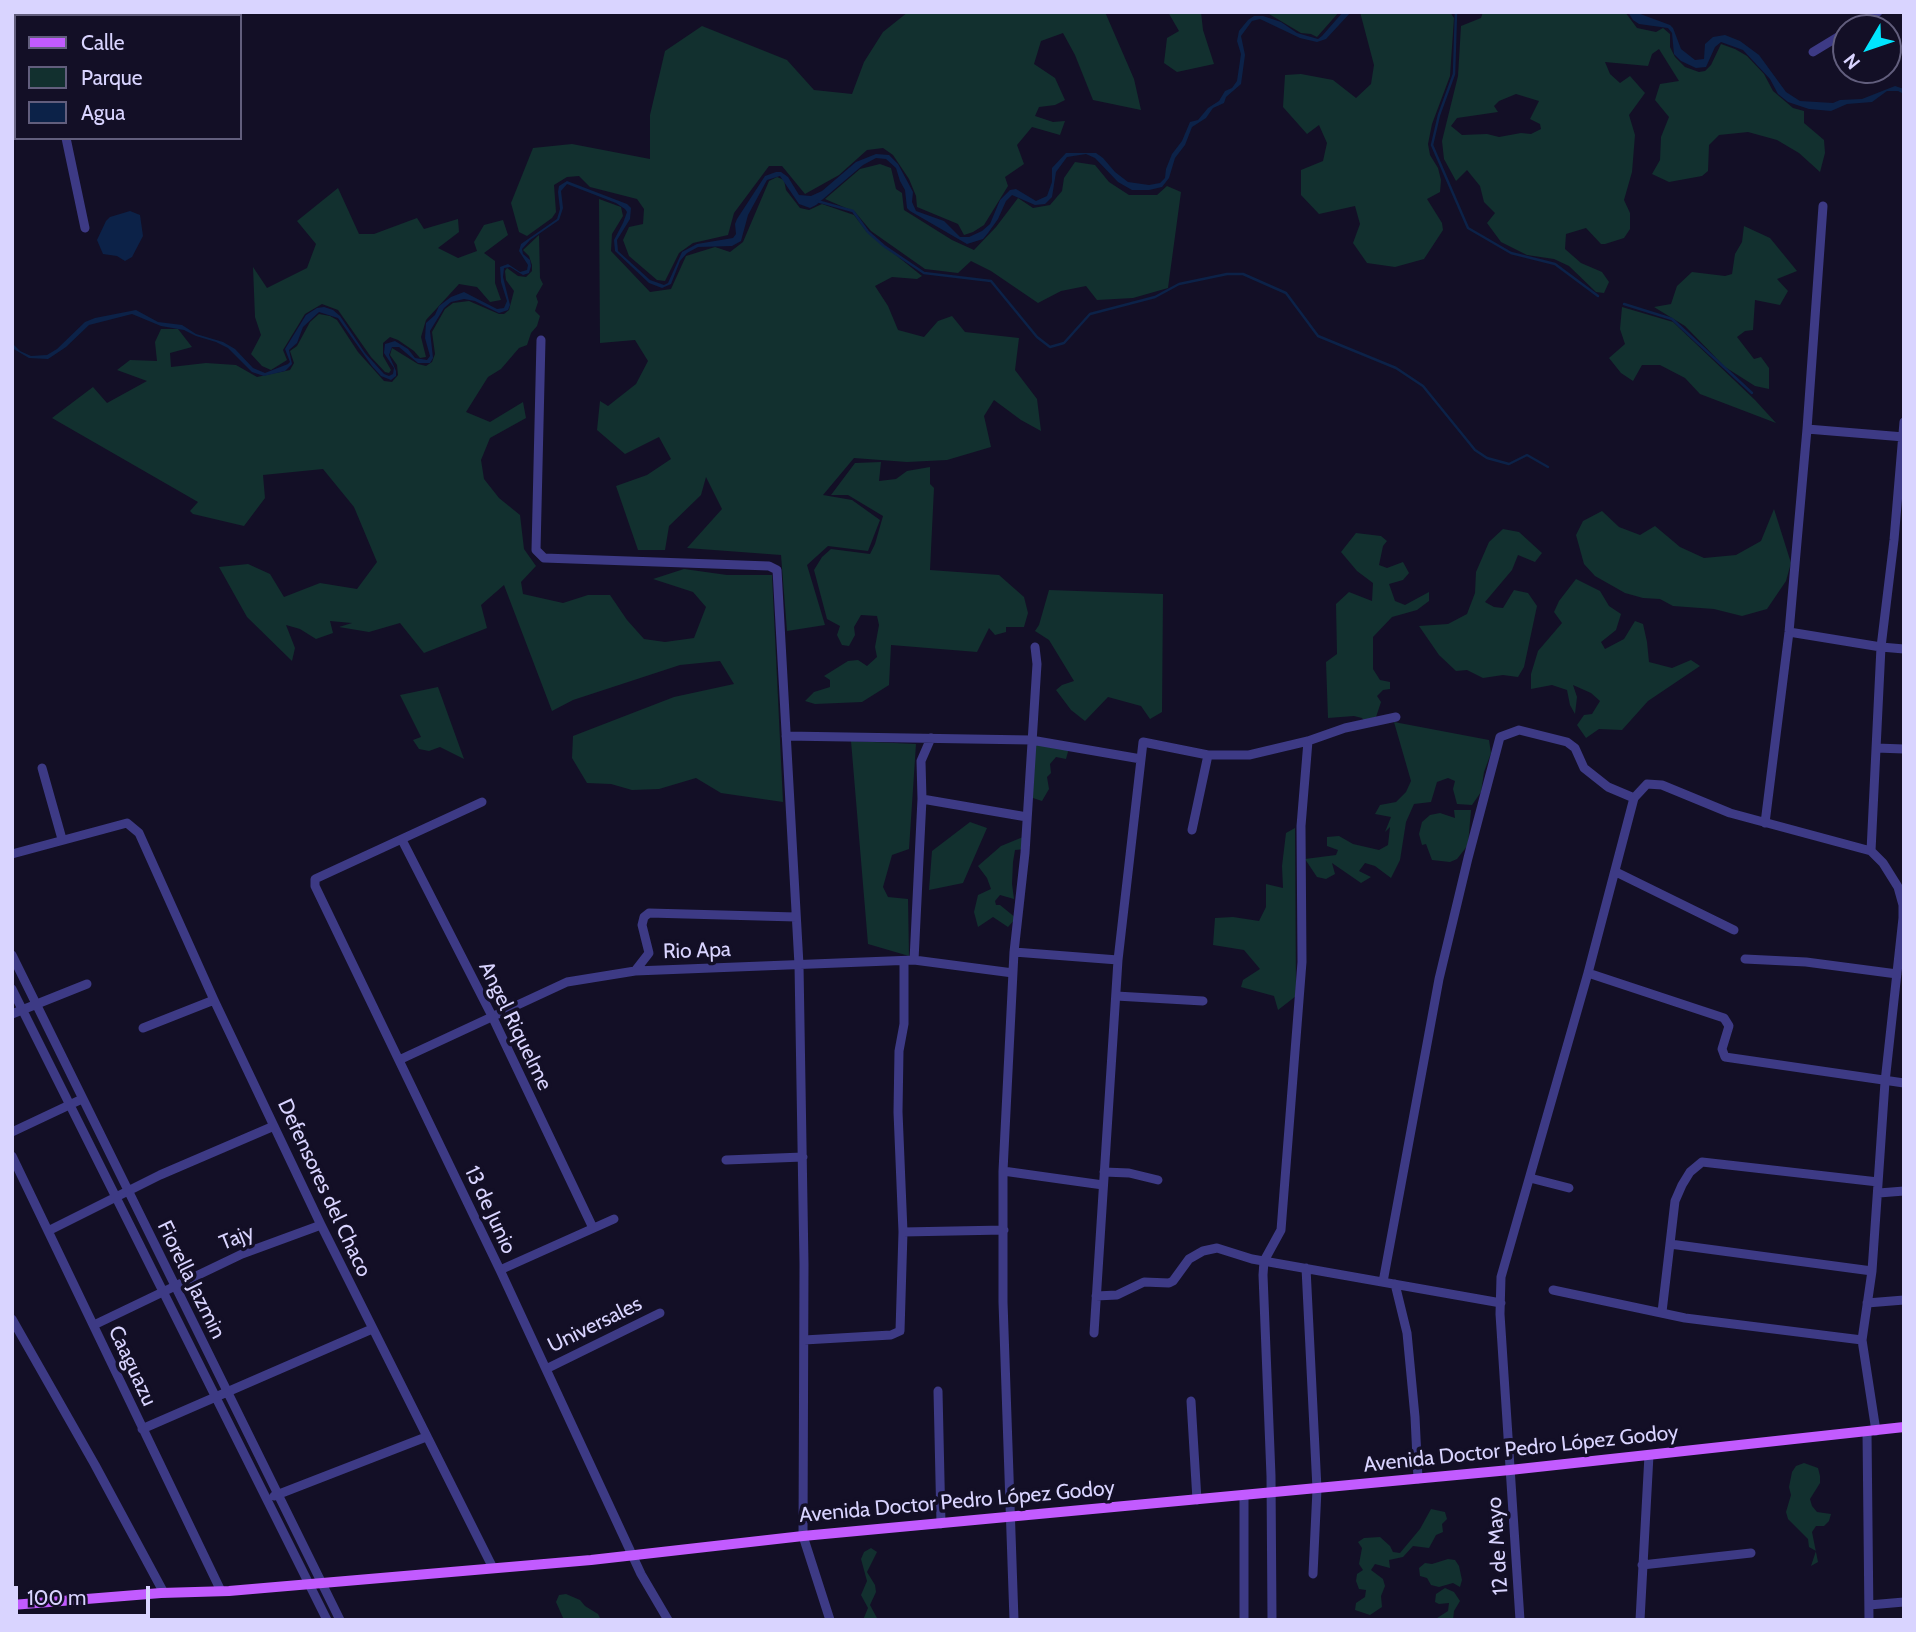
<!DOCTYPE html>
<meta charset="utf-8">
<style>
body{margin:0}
#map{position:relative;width:1916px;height:1632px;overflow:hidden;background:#130f26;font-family:Cabin,sans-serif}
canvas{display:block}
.frame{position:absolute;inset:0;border:14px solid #d9d4ff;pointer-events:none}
.legend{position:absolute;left:14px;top:14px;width:228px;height:126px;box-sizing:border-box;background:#130f26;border:2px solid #625e7d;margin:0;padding:9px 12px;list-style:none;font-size:21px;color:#d9d4ff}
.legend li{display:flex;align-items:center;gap:14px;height:35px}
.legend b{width:35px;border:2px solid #625e7d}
.north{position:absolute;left:1832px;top:14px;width:70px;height:70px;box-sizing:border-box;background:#130f26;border:2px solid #625e7d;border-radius:50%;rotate:231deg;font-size:19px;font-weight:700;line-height:28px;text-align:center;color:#d9d4ff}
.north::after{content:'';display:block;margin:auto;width:24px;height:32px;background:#00e5ff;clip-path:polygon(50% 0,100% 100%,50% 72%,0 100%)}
.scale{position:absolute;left:14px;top:1586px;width:136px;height:32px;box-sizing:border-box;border:4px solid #d9d4ff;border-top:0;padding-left:9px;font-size:21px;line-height:24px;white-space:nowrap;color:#d9d4ff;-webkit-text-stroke:5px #130f26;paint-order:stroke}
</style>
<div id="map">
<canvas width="1916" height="1632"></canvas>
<div class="frame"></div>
<ul class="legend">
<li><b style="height:9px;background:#c25bff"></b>Calle</li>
<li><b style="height:19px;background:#12302f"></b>Parque</li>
<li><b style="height:19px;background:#0c2248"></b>Agua</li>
</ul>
<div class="north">N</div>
<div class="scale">100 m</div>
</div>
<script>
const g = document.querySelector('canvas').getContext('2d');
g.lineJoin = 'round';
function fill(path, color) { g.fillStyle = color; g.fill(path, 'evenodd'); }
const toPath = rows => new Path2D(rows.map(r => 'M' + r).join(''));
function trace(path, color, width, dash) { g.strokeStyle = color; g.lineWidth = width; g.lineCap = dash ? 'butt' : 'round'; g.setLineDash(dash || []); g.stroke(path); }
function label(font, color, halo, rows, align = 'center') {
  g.font = font + ' Cabin,sans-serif'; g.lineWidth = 7; g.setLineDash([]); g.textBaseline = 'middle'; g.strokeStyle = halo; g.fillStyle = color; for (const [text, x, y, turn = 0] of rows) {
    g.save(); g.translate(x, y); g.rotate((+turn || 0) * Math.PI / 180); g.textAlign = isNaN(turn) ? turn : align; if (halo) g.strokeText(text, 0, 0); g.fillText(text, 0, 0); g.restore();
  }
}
const green = toPath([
 [908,12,1105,12,1134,79,1141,110,1093,100,1075,55,1063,33,1041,41,1034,64,1055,78,1065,100,1055,105,1039,107,1035,116,1053,122,1065,121,1060,135,1032,127,1017,145,1024,164,1005,177,1008,186,984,225,973,232,964,235,958,224,917,207,916,196,909,179,893,155,883,148,867,150,839,175,805,194,782,166,769,166,734,213,728,235,693,243,679,253,665,281,657,280,629,256,623,240,629,227,643,224,644,209,637,199,590,187,579,176,567,177,554,185,556,212,552,218,527,236,519,232,511,203,533,148,572,144,650,159,650,115,665,51,702,26,787,60,814,90,852,94,864,62,883,32],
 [1168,12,1201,12,1203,30,1214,64,1177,72,1164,63,1167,38,1179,31],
 [1270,12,1339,12,1317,37,1311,34,1301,33,1269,14],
 [1360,12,1450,12,1454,18,1450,76,1432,124,1428,144,1430,155,1438,168,1441,180,1440,192,1427,199,1442,223,1443,230,1424,259,1395,267,1367,263,1353,243,1360,224,1355,206,1319,214,1301,195,1301,170,1323,161,1327,143,1319,125,1307,134,1283,107,1285,75,1301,74,1333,80,1356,98,1371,84,1374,65],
 [1483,12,1625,12,1637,28,1656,32,1663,28,1670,34,1670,47,1675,57,1685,67,1699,72,1705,71,1711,65,1721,44,1735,49,1747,56,1764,74,1773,91,1793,108,1804,111,1804,123,1824,140,1825,153,1820,172,1799,153,1777,140,1748,132,1719,135,1709,145,1708,171,1702,176,1669,182,1652,174,1660,160,1661,137,1669,117,1655,100,1660,84,1679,81,1659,49,1652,54,1648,66,1605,62,1610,74,1620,83,1630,76,1645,93,1629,115,1635,135,1632,172,1624,200,1630,213,1630,229,1624,238,1605,244,1601,244,1586,228,1566,234,1565,249,1581,263,1602,272,1609,282,1604,293,1596,292,1569,266,1554,259,1527,255,1501,242,1487,223,1495,213,1484,202,1480,186,1467,170,1456,181,1444,159,1442,141,1458,76,1461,26,1481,18],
 [1516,94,1539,101,1530,119,1540,124,1541,129,1531,134,1521,133,1499,137,1487,134,1462,135,1451,126,1457,118,1498,112,1494,106,1499,101],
 [1075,162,1095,165,1109,182,1129,195,1157,195,1167,186,1181,192,1168,288,1133,298,1097,300,1086,286,1061,291,1038,303,991,271,971,261,958,273,925,269,871,231,855,212,825,199,860,169,880,164,891,168,896,189,902,193,904,210,952,240,974,250,996,227,1018,198,1033,208,1050,205,1062,191,1064,178],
 [777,177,784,180,786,190,800,208,809,210,822,204,854,215,867,232,922,276,917,279,892,277,875,286,888,306,898,330,924,337,938,321,952,316,965,332,1019,338,1015,370,1037,399,1041,431,1021,420,994,400,984,416,991,447,947,460,907,462,854,458,823,495,852,500,880,520,868,551,828,546,807,565,825,625,787,631,781,555,687,548,722,509,706,477,701,495,669,526,665,550,638,550,616,486,647,475,671,459,659,437,625,454,597,430,600,401,608,406,636,384,648,361,635,340,600,343,599,199,621,207,623,216,612,234,611,251,650,292,671,289,686,256,715,247,730,252,743,242,769,181],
 [338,188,359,234,374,234,417,218,424,229,458,219,459,232,438,248,458,258,477,251,474,242,484,225,503,220,508,235,484,253,495,261,495,283,501,300,490,302,477,287,459,284,426,320,421,337,426,357,420,358,414,351,398,340,390,337,383,343,383,356,391,370,389,373,385,372,371,357,338,310,322,304,305,314,283,350,287,360,271,370,262,366,251,354,261,335,255,317,253,267,267,288,307,268,316,244,297,221],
 [1744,226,1770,238,1797,271,1777,279,1788,291,1780,305,1755,300,1753,330,1745,331,1737,337,1754,359,1761,357,1769,368,1769,389,1755,386,1725,367,1685,326,1654,307,1671,304,1677,286,1692,272,1725,276,1732,274,1735,254,1742,242],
 [539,235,540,278,543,284,536,296,538,302,535,311,540,316,537,326,531,333,527,345,519,348,501,369,488,377,466,412,490,422,523,402,526,418,490,438,481,460,484,479,499,498,520,515,524,549,536,566,521,582,523,594,563,603,588,595,610,595,627,620,644,639,665,642,694,638,706,607,693,592,653,579,684,569,727,575,772,575,783,802,721,793,696,778,659,789,632,790,611,784,587,783,572,758,573,736,674,697,734,684,720,661,680,665,573,700,552,711,504,585,481,605,487,628,424,653,400,623,369,632,339,627,352,623,330,621,333,633,316,639,300,629,286,625,295,648,292,661,247,617,219,567,248,564,270,574,284,597,320,583,357,589,377,562,354,507,323,469,263,475,265,498,244,526,193,514,190,511,198,502,52,418,93,387,107,403,147,381,117,370,130,360,157,361,155,342,161,329,178,329,192,347,170,353,171,367,206,363,236,365,257,377,290,370,294,363,290,351,297,346,310,322,319,314,330,316,337,320,358,352,384,381,392,382,398,375,397,365,390,355,392,348,418,364,426,366,432,362,435,354,432,332,445,309,453,303,469,301,499,314,504,314,509,310,514,291,506,280,505,271,507,268,518,276,526,277,532,271,532,265,529,256,523,250],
 [1622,307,1673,322,1755,400,1776,423,1700,394,1685,378,1660,365,1642,365,1633,381,1621,373,1609,358,1625,344,1620,329],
 [881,462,879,481,896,479,907,471,930,467,930,484,934,488,930,570,999,575,1024,597,1028,613,1024,627,1006,627,1006,632,995,635,989,628,977,652,891,645,889,685,862,702,815,704,805,701,814,692,830,687,830,680,824,676,848,661,858,660,867,666,877,657,875,647,879,625,877,616,861,615,854,627,855,635,849,646,842,645,837,635,840,626,827,619,814,570,822,557,831,549,870,554,875,544,883,516,848,495,831,495,855,463],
 [1774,509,1791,563,1786,581,1767,609,1742,616,1714,609,1673,606,1660,599,1643,598,1625,593,1595,576,1584,564,1576,535,1583,521,1602,511,1619,527,1640,535,1655,526,1680,547,1704,558,1736,555,1761,541],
 [1503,529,1519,532,1542,553,1535,562,1518,555,1512,570,1485,602,1494,607,1503,608,1514,590,1528,593,1537,606,1524,667,1518,677,1503,675,1483,678,1467,670,1456,671,1439,655,1419,626,1448,624,1467,614,1475,593,1476,572,1489,542],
 [1356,533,1381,536,1387,541,1383,546,1379,565,1387,568,1403,562,1409,573,1403,580,1389,584,1395,601,1405,605,1429,592,1429,601,1417,610,1392,617,1373,637,1373,669,1380,680,1390,682,1390,689,1383,690,1377,696,1381,702,1375,720,1365,722,1362,718,1354,716,1328,718,1326,662,1337,654,1336,604,1349,592,1372,601,1373,583,1357,571,1341,552],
 [1576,579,1600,591,1609,606,1621,614,1616,630,1601,642,1605,649,1624,639,1635,621,1643,624,1647,642,1649,662,1672,668,1691,660,1700,666,1648,701,1622,730,1599,729,1586,738,1577,725,1584,715,1592,714,1600,701,1591,693,1573,685,1577,697,1575,714,1570,705,1567,690,1552,685,1531,689,1531,674,1538,651,1562,623,1554,612,1559,601],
 [1049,590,1163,594,1162,712,1150,719,1141,706,1108,697,1085,721,1071,710,1056,690,1062,685,1074,681,1049,640,1035,631,1039,625],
 [438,687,464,759,440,747,429,751,419,749,413,740,421,737,400,695],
 [1394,722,1489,740,1491,753,1484,772,1481,792,1472,805,1457,804,1453,789,1455,781,1448,778,1437,782,1431,802,1414,804,1406,822,1400,860,1391,878,1375,866,1365,863,1359,871,1371,877,1361,883,1332,863,1335,874,1326,879,1317,877,1305,859,1336,855,1338,850,1327,846,1327,837,1339,836,1353,844,1379,850,1388,845,1390,827,1385,832,1391,817,1375,814,1380,805,1396,802,1406,792,1411,781],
 [851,741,916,744,909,849,892,855,883,887,888,897,908,899,909,956,868,944],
 [1032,741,1069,748,1066,759,1056,757,1050,764,1051,773,1047,777,1049,789,1042,801,1033,798],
 [1454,810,1471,810,1468,845,1457,859,1450,862,1432,860,1426,844,1422,845,1419,834,1422,822,1430,815,1440,813,1455,818],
 [970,822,987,828,963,883,929,890,932,851],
 [1295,828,1296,996,1278,1010,1274,996,1241,987,1243,980,1260,969,1244,950,1213,945,1215,918,1233,917,1259,921,1266,907,1266,884,1283,888,1282,866,1286,833],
 [1023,837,1026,849,1015,850,1013,862,1012,884,1014,899,1000,895,995,901,996,905,1000,905,1016,918,1008,927,993,917,978,927,974,912,978,895,991,889,987,878,978,866,1001,846],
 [1804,1463,1818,1468,1820,1476,1820,1483,1810,1499,1812,1506,1817,1512,1831,1514,1829,1521,1824,1526,1816,1526,1812,1532,1818,1562,1811,1566,1816,1551,1809,1547,1808,1539,1788,1519,1786,1512,1791,1495,1789,1487,1792,1472,1796,1466],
 [1431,1509,1445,1512,1447,1519,1442,1524,1443,1532,1436,1535,1429,1548,1413,1546,1403,1557,1389,1560,1390,1568,1375,1564,1371,1570,1383,1579,1385,1586,1381,1596,1382,1607,1370,1615,1355,1610,1356,1603,1365,1597,1366,1590,1359,1589,1356,1581,1357,1574,1363,1570,1359,1564,1362,1548,1358,1542,1364,1538,1380,1537,1390,1546,1393,1552,1400,1553,1420,1529],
 [871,1548,877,1552,867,1572,875,1585,876,1592,870,1605,878,1620,863,1620,868,1608,861,1595,867,1581,861,1559,864,1552],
 [1448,1559,1455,1560,1459,1566,1462,1580,1460,1587,1453,1583,1439,1587,1431,1585,1427,1578,1420,1576,1419,1568,1425,1563,1432,1564],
 [1445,1588,1454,1592,1460,1601,1454,1611,1453,1620,1434,1620,1448,1611,1449,1603,1439,1604,1435,1602,1436,1594],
 [566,1594,580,1600,585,1606,598,1614,601,1620,564,1620,556,1602,559,1595]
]);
const water = toPath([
 [1343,12,1351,12,1326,39,1317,42,1300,38,1260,19,1252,21,1241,36,1245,55,1241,84,1226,97,1224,103,1213,108,1206,118,1192,127,1185,145,1175,158,1169,178,1162,187,1149,190,1132,190,1118,182,1095,158,1086,154,1067,157,1056,172,1052,197,1045,204,1035,205,1012,195,1006,201,998,219,988,233,983,239,967,244,910,211,907,208,905,190,900,181,896,168,886,159,876,158,863,165,816,205,810,208,799,204,780,176,767,180,748,215,741,241,732,246,698,247,687,253,680,261,671,284,662,288,649,283,615,251,614,240,623,223,627,212,625,209,616,203,567,184,561,191,563,208,559,220,530,240,522,249,523,254,530,260,531,266,529,273,523,275,510,267,504,268,503,277,510,305,508,310,499,313,475,301,464,299,451,302,444,308,430,331,433,358,430,363,418,363,399,347,392,347,389,355,396,371,396,376,391,380,381,376,372,366,338,318,319,312,303,327,297,343,289,350,292,364,285,371,264,376,252,372,228,348,216,342,196,336,184,330,161,326,132,314,89,325,66,347,48,359,29,358,12,348,12,343,20,351,31,356,47,355,57,349,85,322,95,318,136,310,158,322,182,325,196,334,223,342,235,349,253,368,265,373,288,364,290,362,285,349,306,315,317,308,324,307,333,310,340,316,365,353,384,374,389,376,393,374,394,368,384,353,385,344,395,341,408,349,415,358,427,360,430,356,425,338,426,323,435,315,439,306,451,297,464,292,497,309,504,308,507,301,501,282,500,267,508,264,520,272,527,270,528,265,519,251,521,244,557,219,560,209,558,192,559,186,567,181,627,204,631,208,630,219,617,240,618,251,650,280,664,285,668,283,682,252,697,244,733,238,736,234,735,224,737,219,765,176,776,172,781,172,788,177,799,195,811,196,822,191,856,162,876,154,889,155,898,164,913,192,912,202,916,211,944,221,960,237,969,237,982,231,990,224,1000,200,1010,190,1016,189,1036,201,1047,196,1052,182,1052,168,1066,153,1096,153,1103,158,1115,172,1128,182,1149,185,1160,183,1165,178,1166,169,1172,154,1182,141,1190,122,1198,120,1208,108,1219,101,1225,91,1232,88,1237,81,1241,54,1237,41,1239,31,1248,20,1254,16,1263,16,1281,22,1297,33,1318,39,1322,36],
 [1628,12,1635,12,1670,25,1673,28,1681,49,1695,60,1704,59,1705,44,1713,37,1725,35,1740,41,1759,55,1786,92,1800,101,1833,103,1840,100,1862,99,1895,86,1904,89,1904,94,1898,91,1887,91,1872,102,1847,104,1831,111,1809,109,1788,102,1778,94,1770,79,1743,50,1721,42,1715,47,1706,67,1696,68,1681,61,1674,54,1672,33,1668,28,1639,24,1633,20],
 [130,211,140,215,143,236,132,257,125,261,117,256,103,254,97,240,106,221,110,217]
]);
const stream = toPath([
 [1456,12,1454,74,1439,115,1432,145,1468,228,1511,253,1555,264,1598,296],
 [817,201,853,211,868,232,884,246,924,273,991,281,1037,337,1050,347,1064,343,1090,314,1155,297,1179,284,1227,274,1243,274,1286,293,1318,336,1396,368,1423,386,1475,450,1487,458,1509,464,1527,455,1548,467],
 [1624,304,1672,319,1752,393]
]);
const minor = toPath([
 [38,12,39,16],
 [1852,28,1878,12],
 [1813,52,1846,32],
 [66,138,85,228],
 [541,340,536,550,544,558,769,566,777,570,799,965,804,1264,803,1536,830,1620],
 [1807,429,1904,437],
 [1789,632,1881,647,1904,649],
 [786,736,1031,740,1141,759],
 [1876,748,1904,749],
 [42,768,62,839],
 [922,799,921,761,931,738],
 [482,802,315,879,315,886,500,1270,641,1574,668,1620],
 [1765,823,1789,632,1807,429,1823,206],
 [1192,830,1208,755],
 [402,840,492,1016,593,1228],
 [1871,851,1881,647,1894,540,1904,422],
 [12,854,127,823,139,833,214,1000,321,1225,493,1568],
 [1616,872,1734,930],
 [1014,952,1118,960],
 [12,955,340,1620],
 [1745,959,1806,962,1897,974],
 [914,960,922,799,1027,817],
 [635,971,649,953,642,925,644,917,649,913,796,917],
 [1588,973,1724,1018,1729,1026,1722,1049,1725,1057,1904,1083],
 [12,989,327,1620],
 [1116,996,1203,1001],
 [12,1014,87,984],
 [143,1028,214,1000],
 [399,1060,567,982,635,971,914,960,1013,973],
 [12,1132,82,1099],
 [12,1156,221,1591],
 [726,1160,803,1157],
 [1003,1171,1103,1185],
 [1104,1172,1129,1173,1158,1180],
 [1530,1178,1569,1188],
 [1879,1193,1904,1191],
 [48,1231,160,1175,274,1126],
 [903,1232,1004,1230],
 [1670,1244,1872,1271],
 [1306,1268,1317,1489,1313,1574],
 [500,1270,614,1219],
 [1383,1282,1439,979,1468,858,1500,737,1519,730,1567,742,1575,748,1584,768,1608,787,1634,798],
 [1395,1284,1407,1333,1415,1417,1418,1479],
 [1553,1290,1685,1318,1862,1340],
 [1096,1296,1117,1295,1144,1282,1169,1283,1173,1281,1189,1259,1203,1251,1217,1248,1252,1259,1501,1303],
 [1867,1303,1904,1300],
 [1662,1312,1675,1201,1682,1185,1690,1172,1702,1162,1878,1182],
 [12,1319,95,1465,164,1593],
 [94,1325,242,1254,321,1225],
 [1094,1333,1118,960,1143,742,1208,755,1249,755,1308,741,1345,728,1396,717],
 [804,1340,891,1335,900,1331,903,1232,898,1112,899,1051,904,1024,904,962],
 [546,1369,660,1313],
 [938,1391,941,1524],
 [1191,1401,1197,1500],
 [142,1429,372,1329],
 [1867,1432,1869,1620],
 [1244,1495,1244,1620],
 [274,1496,426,1437],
 [1642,1565,1751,1553],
 [1869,1605,1904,1602],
 [1014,1620,1003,1302,1003,1171,1014,952,1025,853,1037,664,1035,647],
 [1272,1620,1271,1476,1263,1275,1264,1261,1281,1230,1302,962,1301,826,1308,741],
 [1520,1620,1500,1314,1501,1277,1588,973,1634,798,1647,784,1662,785,1730,813,1871,851,1883,863,1898,887,1903,905,1903,918,1885,1082,1872,1271,1862,1340,1876,1431],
 [1640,1620,1649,1455]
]);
const major = toPath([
 [12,1605,161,1593,229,1591,591,1560,803,1536,1510,1470,1904,1427]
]);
const streetNames = [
 ["Rio Apa",697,951,-2],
 ["Angel Riquelme",515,1026,64],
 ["Defensores del Chaco",324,1188,65],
 ["13 de Junio",490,1210,65],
 ["Tajy",237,1238,-22],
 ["Fiorella Jazmin",191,1280,64],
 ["Universales",595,1325,-26],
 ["Caaguazu",132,1366,65],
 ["Avenida Doctor Pedro López Godoy",1521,1449,-6],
 ["Avenida Doctor Pedro López Godoy",957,1502,-5],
 ["12 de Mayo",1498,1546,-94]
];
fill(green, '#12302f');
fill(water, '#0c2248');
trace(stream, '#0c2248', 2.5);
trace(minor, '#3d3a85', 9);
trace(major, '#c25bff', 10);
label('21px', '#d9d4ff', '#130f26', streetNames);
</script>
